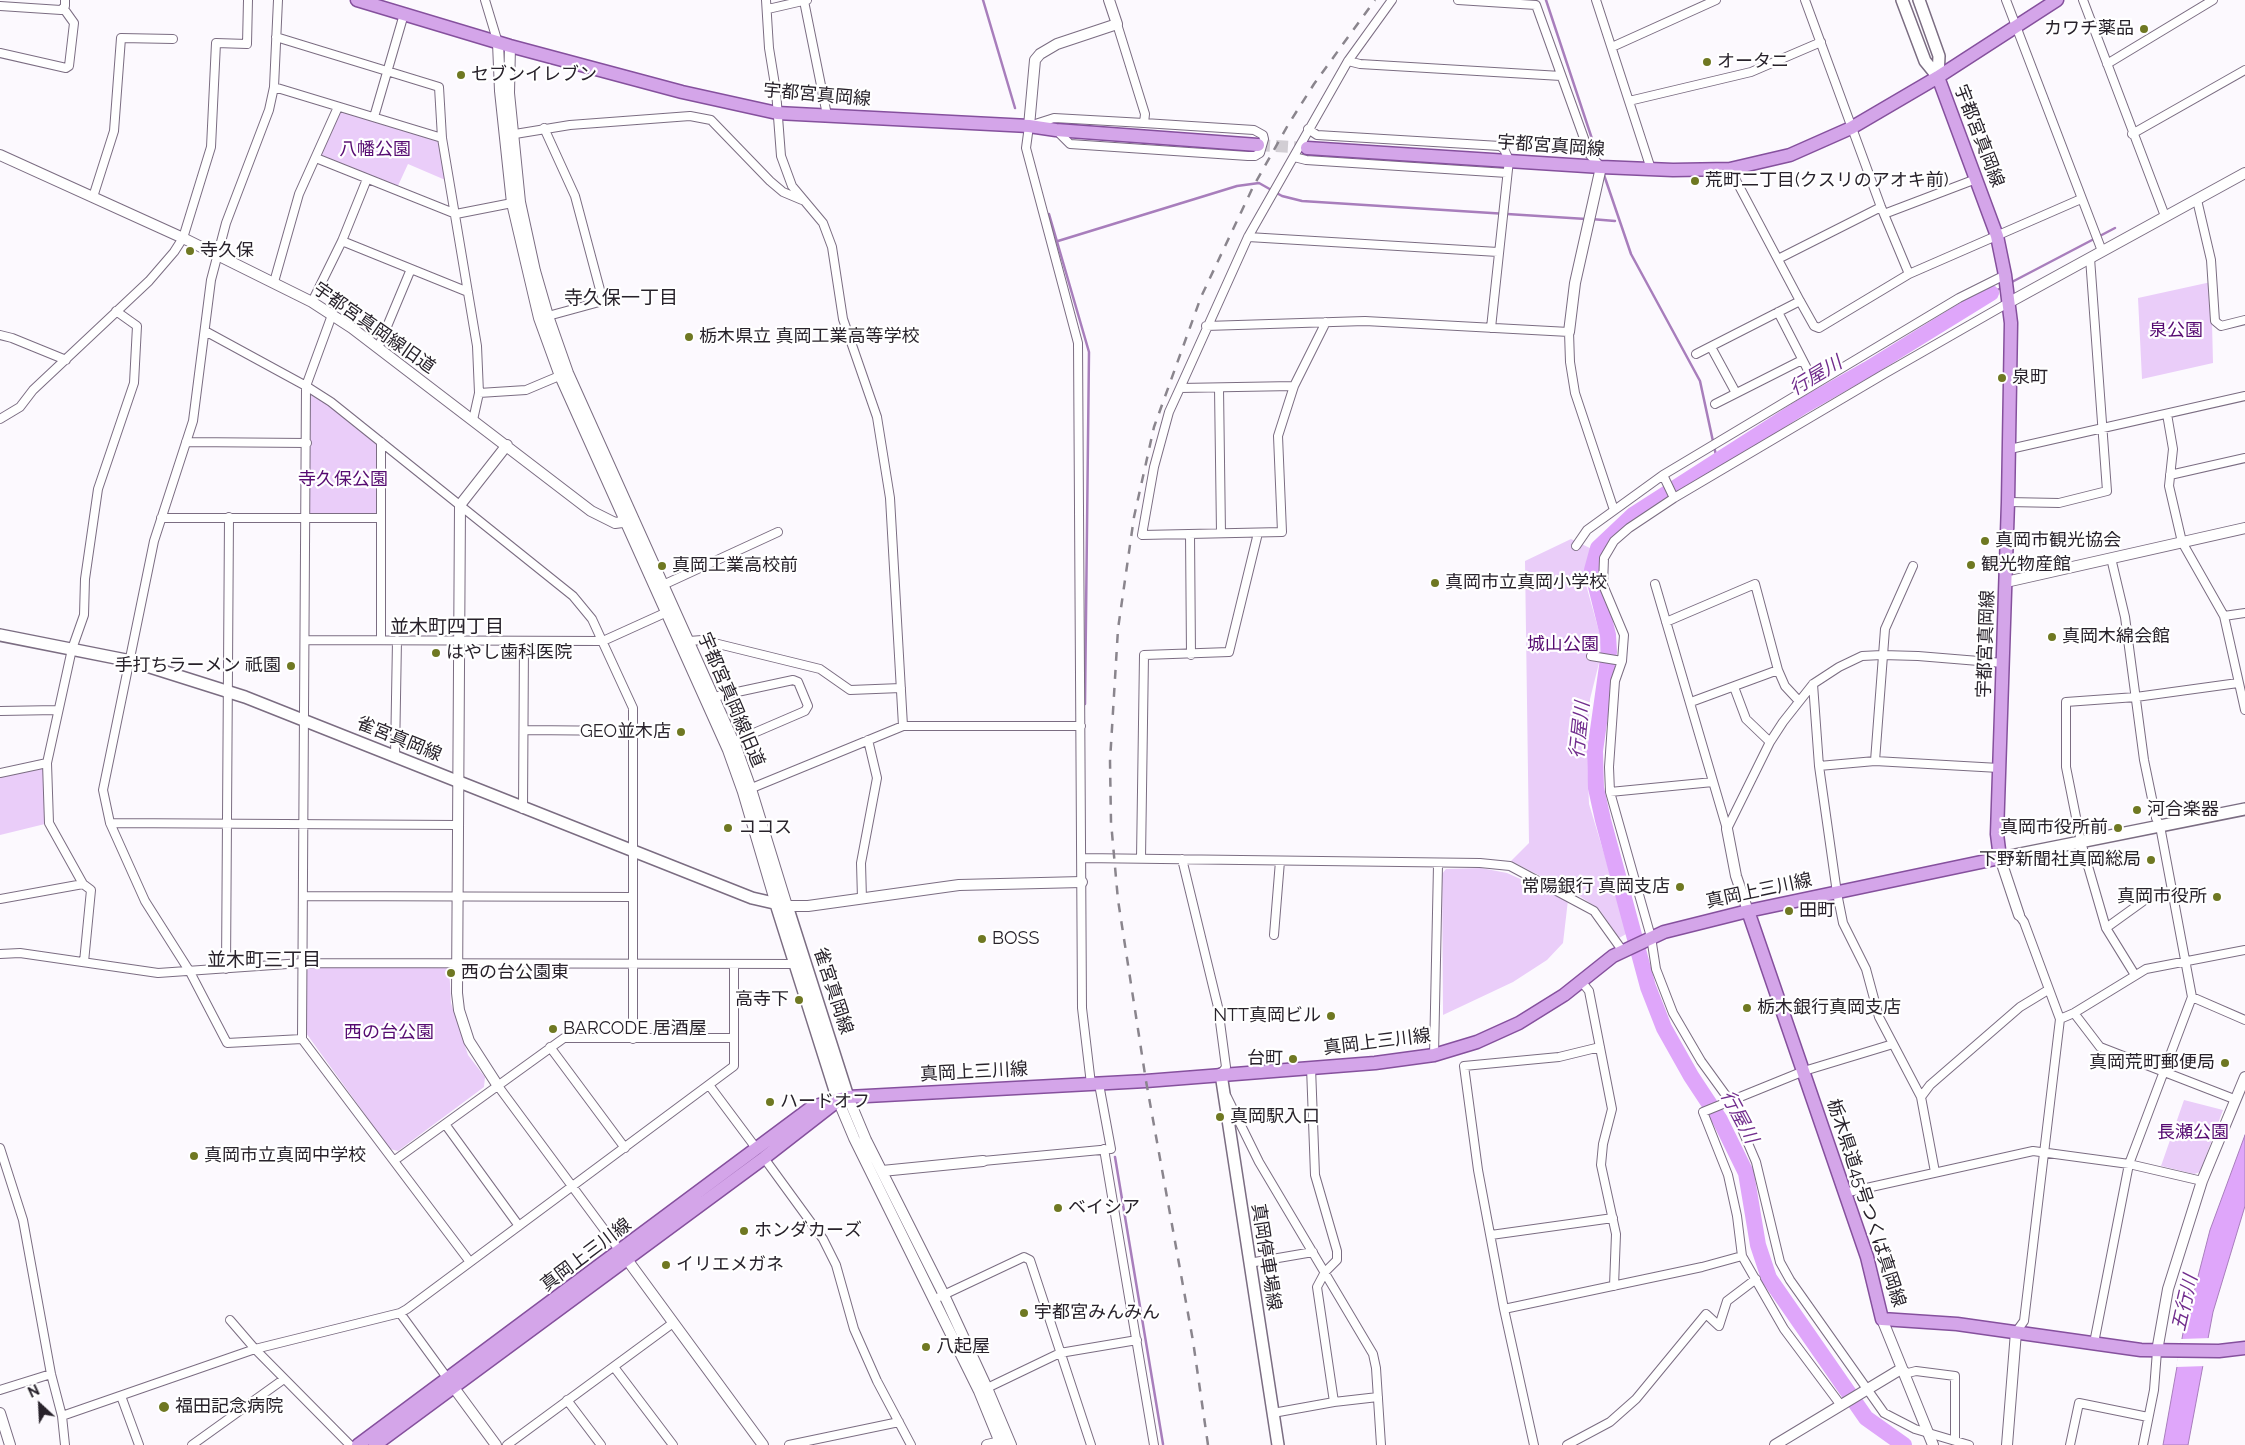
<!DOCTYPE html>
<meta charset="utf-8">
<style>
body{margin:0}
#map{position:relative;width:2245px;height:1445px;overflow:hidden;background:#fcf9fe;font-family:Raleway,sans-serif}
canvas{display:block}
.north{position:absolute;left:15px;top:1380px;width:50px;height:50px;-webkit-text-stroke:4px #fff;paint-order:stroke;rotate:335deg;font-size:14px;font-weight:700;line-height:20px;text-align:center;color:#28222b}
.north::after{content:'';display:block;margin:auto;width:18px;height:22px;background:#28222b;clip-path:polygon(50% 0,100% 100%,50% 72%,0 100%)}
</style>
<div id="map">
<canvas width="2245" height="1445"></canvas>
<div class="north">N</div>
</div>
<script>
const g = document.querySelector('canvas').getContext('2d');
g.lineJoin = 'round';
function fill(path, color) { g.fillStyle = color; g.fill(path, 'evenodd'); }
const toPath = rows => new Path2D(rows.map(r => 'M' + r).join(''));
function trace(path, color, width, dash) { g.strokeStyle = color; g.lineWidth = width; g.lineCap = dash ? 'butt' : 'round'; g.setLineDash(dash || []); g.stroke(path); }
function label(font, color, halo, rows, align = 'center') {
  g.font = font + ' Raleway,"Noto Sans JP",sans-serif'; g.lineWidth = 4.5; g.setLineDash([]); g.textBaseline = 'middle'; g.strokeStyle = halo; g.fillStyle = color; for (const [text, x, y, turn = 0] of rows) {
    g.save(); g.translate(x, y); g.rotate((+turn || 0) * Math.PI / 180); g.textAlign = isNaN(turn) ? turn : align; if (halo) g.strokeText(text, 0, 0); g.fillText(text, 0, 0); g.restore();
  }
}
const green = toPath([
 [338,107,442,138,450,182,408,164,396,190,316,158],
 [2211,282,2213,363,2142,379,2138,298],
 [306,386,381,442,380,518,305,517],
 [1571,539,1594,550,1583,574,1600,635,1602,651,1590,699,1587,754,1589,804,1628,933,1619,938,1599,909,1578,895,1511,861,1529,843,1525,561],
 [47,763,49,823,0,835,0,773],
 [1481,868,1507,873,1568,900,1563,943,1547,960,1513,982,1443,1015,1442,874,1446,869],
 [449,965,451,1003,468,1055,485,1077,484,1087,398,1151,390,1149,306,1033,306,971,311,967],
 [2184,1100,2223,1110,2200,1172,2194,1174,2161,1166]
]);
const water = toPath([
 [2245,1135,2245,1206,2213,1312,2188,1445,2163,1445,2183,1333,2193,1298,2188,1295,2189,1292,2194,1292,2210,1230,2245,1135]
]);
const pier = toPath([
 [2211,1338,2206,1366,2176,1367,2181,1339]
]);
const stream = toPath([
 [983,0,1015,108],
 [1546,0,1599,160],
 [1603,172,1631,254,1700,381,1717,460],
 [1049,214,1089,352,1085,704],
 [1591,219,1615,221],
 [1058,241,1237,186,1259,183,1282,196,1302,201,1586,219],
 [2010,283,2115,228],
 [1991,293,2003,287],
 [1115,1157,1163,1444]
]);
const river = toPath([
 [1904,1445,1866,1418,1769,1278,1758,1245,1746,1173,1720,1120,1691,1076,1664,1028,1648,987,1603,820,1596,788,1595,751,1609,652,1608,635,1592,570,1598,548,1633,515,1803,406,1868,369,1991,293]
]);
const primaryTunnel = toPath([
 [1258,145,1307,148]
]);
const minor = toPath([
 [278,0,274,87,269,110,226,223,211,280,193,421,154,541,103,790,110,823,145,901,190,972,227,1043,302,1039],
 [485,0,498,43],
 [766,0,769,48,776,91,781,156,792,186,823,223,832,247,843,319,877,417,890,498,903,726],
 [1458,0,1536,5,1590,155,1601,167],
 [1596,0,1651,169],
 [1805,0,1881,207,1909,274],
 [2006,0,2102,251],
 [2083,0,2165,216],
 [804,1,827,115],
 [0,6,61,10,65,6,65,0],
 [768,9,807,0],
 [1117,24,1145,114,1144,123],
 [276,37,439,87,442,138,477,346,479,393,473,420],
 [1612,47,1716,0],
 [0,53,66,68,69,66,74,23,64,9],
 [1348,61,1360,64,1561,76],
 [2107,64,2213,0],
 [274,87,442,138],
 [1629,101,1751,72,1821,42],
 [374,117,404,14],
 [544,128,575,196,603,301,548,316],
 [1308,129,1317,135,1500,146,1504,149,1509,160,1491,328],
 [1056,130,1070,144,1248,156,1255,156,1260,153,1264,139,1263,135,1254,130,1144,123,1054,118,1029,126,1026,148,1078,343,1082,1008,1091,1084],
 [2132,134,2245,70],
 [509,135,570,125,690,116,711,120,770,181,783,192,802,200],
 [1294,157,1306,160,1507,173],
 [316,158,456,214,512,203],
 [1730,169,1800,301,1814,326,1819,328,1909,274,2081,199],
 [93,197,114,131,121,38,173,39],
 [2197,200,2211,260,2215,321,2221,326,2245,320],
 [1884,214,1976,179],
 [1248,237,1498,252],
 [342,241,468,292],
 [1778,259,1881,207],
 [274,282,299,194,338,107],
 [312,302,342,241,367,179],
 [1778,312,1815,384],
 [332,315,306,386,302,1039,470,1262],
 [1206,326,1365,321,1569,332,1570,362,1575,393,1614,510],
 [205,331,306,386,331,402,573,596,592,619,633,708,633,1039],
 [0,335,12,338,66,360],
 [1711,347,1736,393],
 [378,348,411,269],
 [1696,354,1800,301],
 [1294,386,1180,388,1248,237,1348,61,1392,0],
 [1180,388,1169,412,1154,467,1142,535,1282,532,1278,436,1294,386,1326,322],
 [1219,388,1221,533],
 [479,393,526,390,564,374],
 [1715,404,1802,360],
 [2167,414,2173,449,2169,486,2182,542,2224,616,2245,710],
 [0,419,20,407,33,390,149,281,174,252,183,238,211,147,216,43,247,44,248,0],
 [186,442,307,443],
 [381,442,381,640],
 [2010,449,2245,396],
 [1663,475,1674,498],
 [2170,475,2245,458],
 [2008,502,2059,503,2107,491,2090,258],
 [161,518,380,518],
 [1190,534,1191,655],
 [1576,546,1587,530,1663,475,1959,298,2005,275],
 [1655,584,1727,829],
 [663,585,778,532],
 [2224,616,2245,613],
 [1666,622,1755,584,1778,670,1785,686,1798,700],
 [306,640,603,641,667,612],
 [689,641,702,640,820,669,850,690,901,688],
 [1591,656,1622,661],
 [1813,684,1819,766,1837,893,1843,923,1866,969,1879,1017,1921,1097,1935,1172],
 [1734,687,1746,719,1770,742],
 [714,697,793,680,798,682,808,706,805,711,733,742],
 [1691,702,1778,670],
 [0,711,57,710],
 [524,730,633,731],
 [395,756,397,640],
 [1875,761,1885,629,1913,566],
 [47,763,72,649,84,615,85,579,98,489,134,383,137,326,116,311],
 [1819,766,1875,761,1999,768],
 [0,773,47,763,49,823,83,884,91,890,84,962],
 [747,790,903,726,1081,726],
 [1610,792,1713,782],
 [523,809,524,642],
 [110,823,457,825],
 [1727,829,1770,742,1783,722,1813,684,1839,667,1862,656,1882,655,1918,656,2003,663],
 [1082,858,1480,863,1510,866,1594,911,1622,950],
 [1141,858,1144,655,1229,652,1258,533],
 [1182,859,1218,1007,1226,1067,1221,1074],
 [303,896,633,897],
 [0,899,83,884],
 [862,899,861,863,877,778,868,740],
 [2106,928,2149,897,2172,892],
 [1274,935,1280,861],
 [0,954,20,953,158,973,302,963,796,964],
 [226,969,229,517],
 [2135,975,2106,928,2081,842,2066,767,2066,702,2136,697,2238,683],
 [1581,981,1589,991,1612,1109,1603,1144,1601,1165,1616,1234,1614,1286],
 [2192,997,2245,1020],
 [2074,1013,2100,1047,2234,1099],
 [2060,1019,2074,1013,2146,969,2245,950],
 [550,1047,625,1148],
 [1434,1055,1438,865],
 [1311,1067,1315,1175,1337,1251,1337,1260,1325,1272,1317,1287,1334,1402],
 [709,1085,756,1148],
 [498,1086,620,1251],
 [1227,1097,1259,1162,1373,1354,1376,1368,1381,1445],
 [1921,1097,1930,1085,2020,1007,2048,990],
 [445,1124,519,1226],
 [0,1148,23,1220,51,1374,62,1416],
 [1104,1149,1154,1445],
 [764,1158,823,1239,836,1265,854,1329,877,1381,911,1445],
 [395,1160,564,1038,732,1038],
 [983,1161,1111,1149,1099,1084],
 [1844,1193,2033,1151,2129,1164,2202,1181],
 [1491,1235,1613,1218],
 [1249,1263,1313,1252],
 [935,1299,1024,1257,1030,1260,1091,1445],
 [1504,1309,1702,1267,1742,1256],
 [400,1313,448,1379],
 [230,1320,255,1349,400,1313,407,1309,734,1066,734,965],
 [2016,1332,2024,1321,2060,1019,2024,922,2019,915],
 [2094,1343,2129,1164,2192,997,2160,826,2156,818,2144,760,2125,617,2111,558],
 [614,1367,673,1445],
 [1901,1369,1908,1373,1916,1371,1955,1376,1955,1440],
 [0,1390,51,1374],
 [983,1390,1060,1353,1137,1340],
 [121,1396,139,1445],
 [567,1400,601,1445],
 [1840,1404,1784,1329,1742,1256,1737,1216,1728,1175,1703,1112,1804,1071,1893,1044],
 [1273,1413,1334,1402,1378,1397],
 [65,1445,62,1416,255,1349,350,1445],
 [192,1445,284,1379],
 [507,1445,673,1323],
 [789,1445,899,1422],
 [1534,1445,1504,1309,1478,1170,1464,1066,1559,1057,1600,1047],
 [1567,1445,1610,1422,1636,1399,1706,1314,1719,1326,1727,1301,1756,1279],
 [1969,1445,1915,1429,1884,1413,1790,1280,1780,1262,1756,1162,1730,1101,1701,1061,1673,1013,1656,969,1651,937,1610,792,1609,767,1615,681,1622,661,1624,635,1603,585,1604,558,1614,541,1629,528,1674,498,1884,374,2008,303],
 [2070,1445,2079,1403,2148,1417],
 [2143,1445,2154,1390,2157,1351]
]);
const tertiary = toPath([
 [498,43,500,91,512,203,539,318,560,376,728,750,743,792,776,904],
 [510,46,509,93,520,202,535,271,548,316,568,373,736,747,751,789,787,906,808,906,959,885,1082,882],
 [1029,126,1035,60,1040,54,1057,44,1117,24,1109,0],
 [0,155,183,238,312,302,352,328,591,511,615,523,630,521],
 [2008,303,2245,173],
 [1569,332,1575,283,1601,167],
 [2006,582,2245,528],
 [1727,829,1736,876,1748,911],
 [2000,858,2019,915],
 [498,1086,469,1041,459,1010,457,993,460,505,507,445],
 [848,1097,866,1140,944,1295,987,1388,1011,1445],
 [838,1100,854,1138,979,1391,1001,1445],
 [882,1171,983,1161],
 [623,1254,763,1445],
 [1882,1319,1933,1445],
 [2157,1351,2168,1289,2202,1181,2245,1077],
 [449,1381,496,1445],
 [0,1413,10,1445],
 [987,1445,1005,1441],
 [1775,1445,1901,1369],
 [2007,1445,2016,1332]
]);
const secondary = toPath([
 [1902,0,1925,61,1938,77],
 [1919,0,1939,56,1938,77],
 [0,635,131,661,245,697,752,898,787,906,848,1097],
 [2000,858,2245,809],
 [776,904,838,1100],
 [1221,1074,1278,1445]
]);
const primary = toPath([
 [357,0,510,46,682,92,777,113,1029,126,1056,130,1258,145],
 [1307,148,1601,167,1673,170,1730,169,1790,155,1851,128,1938,77,2057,0],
 [1748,911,1867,1257,1882,1319,1957,1324,2141,1350,2219,1351,2245,1348],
 [358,1445,812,1107,848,1097,1146,1081,1375,1063,1434,1055,1477,1042,1519,1023,1564,995,1613,956,1664,932,1748,911,2000,858,1997,834,2008,502,2011,323,2005,275,1997,236,1938,77],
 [375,1445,764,1158,836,1102]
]);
const rail = toPath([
 [1208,1445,1193,1341,1146,1081,1118,900,1111,822,1110,761,1118,629,1134,517,1154,427,1201,297,1253,187,1288,125,1314,84,1375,0]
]);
const markers = [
 [2144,29,5,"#6f7822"],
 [1707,62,5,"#6f7822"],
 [461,75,5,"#6f7822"],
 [1695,181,5,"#6f7822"],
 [190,251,5,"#6f7822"],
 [689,337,5,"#6f7822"],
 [2002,378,5,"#6f7822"],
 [1985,541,5,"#6f7822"],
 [1971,565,5,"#6f7822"],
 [662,566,5,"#6f7822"],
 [1435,583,5,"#6f7822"],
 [2052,637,5,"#6f7822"],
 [436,653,5,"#6f7822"],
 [291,666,5,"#6f7822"],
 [681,732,5,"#6f7822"],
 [2137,810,5,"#6f7822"],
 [728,828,5,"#6f7822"],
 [2118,828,5,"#6f7822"],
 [2151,860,5,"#6f7822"],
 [1680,887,5,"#6f7822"],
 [2217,897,5,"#6f7822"],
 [1789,911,5,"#6f7822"],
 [982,939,5,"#6f7822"],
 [451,973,5,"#6f7822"],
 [799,1000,5,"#6f7822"],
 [1747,1008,5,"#6f7822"],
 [1331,1016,5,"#6f7822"],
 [553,1029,5,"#6f7822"],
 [1293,1059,5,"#6f7822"],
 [2225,1063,5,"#6f7822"],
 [770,1102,5,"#6f7822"],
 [1220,1117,5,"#6f7822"],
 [194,1156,5,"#6f7822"],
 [1058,1208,5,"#6f7822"],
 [744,1231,5,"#6f7822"],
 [666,1265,5,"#6f7822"],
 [1024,1313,5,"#6f7822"],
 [926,1347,5,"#6f7822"],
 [164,1407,6,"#6f7822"]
];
const poiNames = [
 ["カワチ薬品",2134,29,"right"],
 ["オータニ",1717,62],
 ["セブンイレブン",471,75],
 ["荒町二丁目(クスリのアオキ前)",1705,181],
 ["寺久保",200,251],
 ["栃木県立 真岡工業高等学校",699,337],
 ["泉町",2012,378],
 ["真岡市観光協会",1995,541],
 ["観光物産館",1981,565],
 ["真岡工業高校前",672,566],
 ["真岡市立真岡小学校",1445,583],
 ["真岡木綿会館",2062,637],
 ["はやし歯科医院",446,653],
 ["手打ちラーメン 祇園",281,666,"right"],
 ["GEO並木店",671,732,"right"],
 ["河合楽器",2147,810],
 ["ココス",738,828],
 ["真岡市役所前",2108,828,"right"],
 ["下野新聞社真岡総局",2141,860,"right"],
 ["常陽銀行 真岡支店",1670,887,"right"],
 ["真岡市役所",2207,897,"right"],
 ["田町",1799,911],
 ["BOSS",992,939],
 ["西の台公園東",461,973],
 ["高寺下",789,1000,"right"],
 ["栃木銀行真岡支店",1757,1008],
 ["NTT真岡ビル",1321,1016,"right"],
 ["BARCODE 居酒屋",563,1029],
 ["台町",1283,1059,"right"],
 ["真岡荒町郵便局",2215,1063,"right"],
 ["ハードオフ",780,1102],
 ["真岡駅入口",1230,1117],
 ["真岡市立真岡中学校",204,1156],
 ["ベイシア",1068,1208],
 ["ホンダカーズ",754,1231],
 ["イリエメガネ",676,1265],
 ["宇都宮みんみん",1034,1313],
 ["八起屋",936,1347],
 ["福田記念病院",175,1407]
];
const streetNames = [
 ["宇都宮真岡線",817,95,5],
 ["宇都宮真岡線",1979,136,69],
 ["宇都宮真岡線",1551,146,4],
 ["宇都宮真岡線旧道",374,328,35],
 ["宇都宮真岡線",1986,644,-88],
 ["宇都宮真岡線旧道",731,700,67],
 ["雀宮真岡線",399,739,22],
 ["真岡上三川線",1759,891,-12],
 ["雀宮真岡線",833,991,72],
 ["真岡上三川線",1377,1042,-7],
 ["真岡上三川線",974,1072,-3],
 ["栃木県道45号つくば真岡線",1866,1203,72],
 ["真岡上三川線",586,1255,-37],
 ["真岡停車場線",1266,1257,81]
];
const parkNames = [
 ["八幡公園",375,150],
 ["泉公園",2176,331],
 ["寺久保公園",343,480],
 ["城山公園",1563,645],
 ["西の台公園",389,1033],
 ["長瀬公園",2193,1133]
];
const neighbourhoodNames = [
 ["寺久保一丁目",621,298],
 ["並木町四丁目",447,627],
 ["並木町三丁目",264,960]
];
const waterNames = [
 ["行屋川",1816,376,-31],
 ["行屋川",1580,730,-84],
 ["行屋川",1739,1117,62],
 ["五行川",2185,1303,-77]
];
fill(green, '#eacdf9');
fill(water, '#dfa6fa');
trace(water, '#a87ebc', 1);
fill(pier, '#fcf9fe');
trace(stream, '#a87ebc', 2.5);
trace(river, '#dfa6fa', 16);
trace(primaryTunnel, '#d2ced4', 12, [12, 6]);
trace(minor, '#7b6d82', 10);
trace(tertiary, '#7b6d82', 12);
trace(secondary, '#7b6d82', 14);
trace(primary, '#85509d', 15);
trace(minor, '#fff', 8);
trace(tertiary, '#fff', 10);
trace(secondary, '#fff', 11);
trace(primary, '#d4a5e9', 12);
trace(rail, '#8a858d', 2.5, [9, 9]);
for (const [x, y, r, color] of markers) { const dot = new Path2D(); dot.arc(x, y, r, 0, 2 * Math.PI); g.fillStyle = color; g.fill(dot); trace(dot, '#fff', 2); }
label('18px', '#28222b', '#fff', poiNames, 'left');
label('18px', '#28222b', '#fff', streetNames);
label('18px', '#560b71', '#fff', parkNames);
label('19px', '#28222b', '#fff', neighbourhoodNames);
label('italic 19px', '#722e8e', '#fff', waterNames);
</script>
